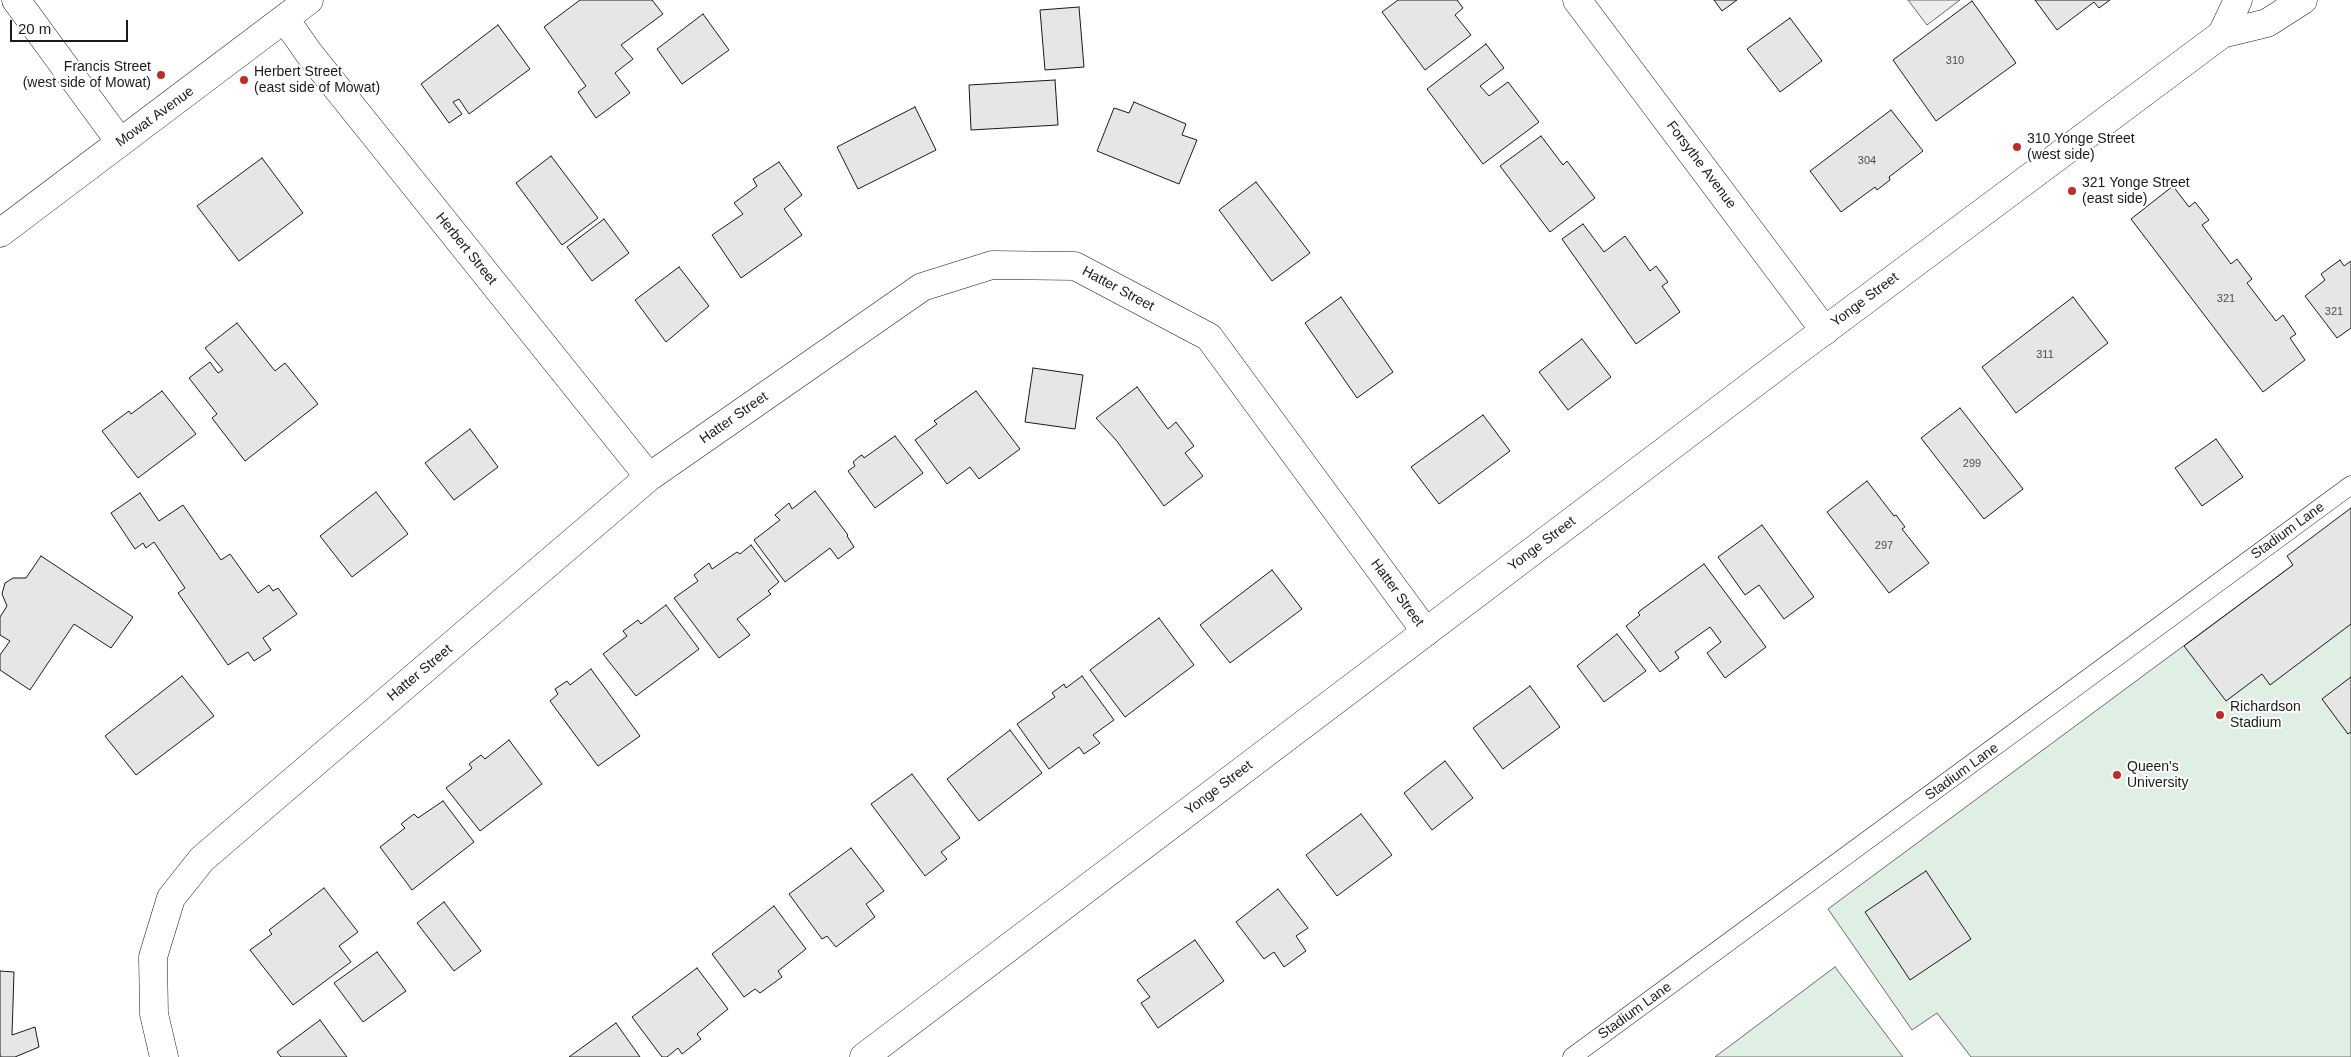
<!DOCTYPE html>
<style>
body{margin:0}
#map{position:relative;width:2351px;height:1057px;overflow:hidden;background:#fff;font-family:Arial,sans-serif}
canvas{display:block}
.scale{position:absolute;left:10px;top:20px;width:118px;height:22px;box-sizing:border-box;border:2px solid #1a1a1a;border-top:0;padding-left:6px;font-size:15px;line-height:18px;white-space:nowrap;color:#1a1a1a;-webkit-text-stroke:4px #fff;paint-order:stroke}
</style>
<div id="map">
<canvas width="2351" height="1057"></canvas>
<div class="scale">20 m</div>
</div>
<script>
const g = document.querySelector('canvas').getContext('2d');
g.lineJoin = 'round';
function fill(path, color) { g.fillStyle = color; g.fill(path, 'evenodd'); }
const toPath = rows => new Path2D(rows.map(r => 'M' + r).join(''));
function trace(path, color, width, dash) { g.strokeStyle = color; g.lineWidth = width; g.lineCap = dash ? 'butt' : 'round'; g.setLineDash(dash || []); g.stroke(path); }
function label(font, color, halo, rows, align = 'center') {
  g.font = font + ' Arial,sans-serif'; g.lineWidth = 4; g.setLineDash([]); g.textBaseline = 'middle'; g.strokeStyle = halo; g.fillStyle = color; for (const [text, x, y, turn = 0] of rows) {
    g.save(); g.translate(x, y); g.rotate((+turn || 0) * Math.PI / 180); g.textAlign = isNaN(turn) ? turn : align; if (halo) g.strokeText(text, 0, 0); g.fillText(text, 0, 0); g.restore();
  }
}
const green = toPath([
 [2351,522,2351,1057,1971,1057,1937,1013,1912,1030,1828,909,2351,522],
 [1835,967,1903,1057,1715,1057,1835,967]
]);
const parking = toPath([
 [1908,0,1960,0,1927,25,1908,0]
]);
const building = toPath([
 [580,0,652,0,663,14,621,45,633,59,615,73,630,93,596,118,578,92,586,86,544,27,580,0],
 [1398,0,1457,0,1463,8,1455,15,1471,35,1425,70,1382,12,1398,0],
 [1714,0,1737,0,1722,11,1714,0],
 [2035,0,2110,0,2099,8,2094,2,2057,30,2035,0],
 [1972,1,2016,63,1936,121,1893,60,1972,1],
 [1079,7,1084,67,1045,70,1040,10,1079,7],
 [703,14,729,50,682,84,657,49,703,14],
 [1790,18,1822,61,1780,92,1747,49,1790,18],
 [498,25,530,69,469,114,459,99,453,102,462,114,449,123,421,84,498,25],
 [1486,44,1504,68,1480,86,1489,96,1508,82,1539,122,1483,164,1427,89,1486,44],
 [1055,80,1058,125,971,130,969,85,1055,80],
 [1134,102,1186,124,1182,135,1197,140,1179,184,1097,151,1114,108,1129,113,1134,102],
 [915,107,936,150,858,189,837,147,915,107],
 [1891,110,1923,151,1889,177,1890,180,1877,190,1875,187,1841,212,1810,171,1891,110],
 [1541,136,1563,165,1567,161,1595,198,1550,232,1500,166,1541,136],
 [551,156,598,218,562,245,516,183,551,156],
 [262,158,303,213,239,261,197,206,262,158],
 [779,162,802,195,784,209,802,235,741,278,712,235,743,214,734,203,757,186,753,179,779,162],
 [1256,182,1310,253,1272,281,1219,210,1256,182],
 [2173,186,2189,207,2195,202,2209,220,2202,225,2231,264,2237,259,2252,279,2247,283,2276,321,2283,315,2296,334,2290,338,2305,360,2263,392,2131,219,2173,186],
 [604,219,629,253,592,281,567,247,604,219],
 [1583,224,1604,252,1625,236,1650,271,1656,266,1668,282,1662,286,1680,312,1636,344,1562,239,1583,224],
 [2340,260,2344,266,2351,261,2351,328,2337,338,2305,296,2325,280,2321,274,2340,260],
 [679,267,709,306,666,342,635,300,679,267],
 [1341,297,1393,372,1357,398,1305,323,1341,297],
 [2073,297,2108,343,2016,413,1982,367,2073,297],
 [237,323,275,371,285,363,318,404,245,461,212,418,217,414,189,378,210,362,218,373,223,370,205,348,237,323],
 [1582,339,1611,377,1568,410,1539,372,1582,339],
 [1033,368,1083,375,1075,429,1025,422,1033,368],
 [1137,387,1168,429,1176,422,1194,446,1185,453,1203,476,1164,506,1116,440,1096,418,1137,387],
 [162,391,196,434,138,478,102,431,129,411,131,414,162,391],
 [976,391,1020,449,979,479,970,467,947,484,915,440,937,424,934,421,976,391],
 [1960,408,2023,489,1984,519,1921,438,1960,408],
 [1483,415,1510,451,1439,504,1411,467,1483,415],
 [470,429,498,467,454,500,425,463,470,429],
 [895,436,923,473,875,508,848,471,855,466,853,462,860,456,862,455,864,458,895,436],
 [2216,439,2243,477,2202,506,2175,468,2216,439],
 [1867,481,1894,516,1896,515,1905,527,1902,529,1929,563,1889,593,1827,512,1867,481],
 [815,491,848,535,847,536,854,547,838,559,830,548,785,582,754,540,780,520,775,515,789,503,792,509,815,491],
 [376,492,408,534,352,577,320,536,376,492],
 [140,493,159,521,183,505,221,560,230,554,258,593,269,585,273,591,278,588,297,614,263,638,271,650,254,661,248,652,228,665,178,593,185,588,154,542,146,548,143,543,135,549,111,513,140,493],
 [2351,508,2351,624,2270,685,2262,674,2226,701,2184,646,2293,565,2287,556,2351,508],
 [1762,525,1814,597,1784,619,1759,585,1745,595,1718,557,1762,525],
 [751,545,779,582,768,591,771,594,737,619,750,635,719,658,674,598,698,581,694,575,709,563,712,569,737,552,740,554,751,545],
 [41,556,133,617,111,648,74,624,30,690,0,670,0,655,10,641,0,635,0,617,7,606,2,594,5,583,13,578,26,578,41,556],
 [1704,564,1766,647,1725,678,1707,653,1721,642,1710,627,1675,652,1679,658,1660,672,1626,626,1640,615,1638,613,1641,610,1704,564],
 [1272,570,1302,609,1230,663,1200,625,1272,570],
 [666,605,699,649,636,696,603,654,627,636,623,631,638,620,641,624,666,605],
 [1159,618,1194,665,1125,717,1090,670,1159,618],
 [1617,634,1646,671,1604,702,1577,666,1617,634],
 [591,669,640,736,598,766,550,701,558,694,555,689,567,681,570,685,591,669],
 [182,676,214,716,136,775,105,736,182,676],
 [1082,676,1114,720,1093,735,1100,743,1084,754,1079,747,1049,769,1017,724,1055,697,1052,693,1064,684,1066,688,1082,676],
 [2351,677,2351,732,2348,734,2322,699,2351,677],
 [1530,686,1560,727,1503,769,1473,728,1530,686],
 [1010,730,1042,773,979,821,947,779,1010,730],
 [509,740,542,784,480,831,446,788,470,770,472,768,469,764,481,755,485,759,509,740],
 [1445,761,1473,798,1432,830,1404,793,1445,761],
 [912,774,960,838,941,852,947,859,925,876,871,804,912,774],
 [443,801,474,842,412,890,380,847,405,828,401,824,414,814,418,818,443,801],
 [1361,814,1392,855,1337,896,1306,855,1361,814],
 [851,848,884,891,866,904,875,917,836,947,827,936,822,939,789,894,851,848],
 [1926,871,1971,939,1910,980,1865,912,1926,871],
 [324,888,358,932,339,946,351,962,293,1005,250,950,272,934,269,930,324,888],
 [1278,889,1308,928,1296,936,1306,951,1284,967,1274,952,1264,959,1236,922,1278,889],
 [444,902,481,951,454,971,417,923,444,902],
 [774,906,806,949,778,971,782,977,760,993,755,989,744,997,712,954,774,906],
 [1195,940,1224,981,1158,1028,1141,1003,1150,997,1137,980,1195,940],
 [377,952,406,991,363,1022,334,983,377,952],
 [697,968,728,1009,697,1034,701,1039,682,1054,678,1048,667,1057,662,1057,632,1017,697,968],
 [0,971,14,972,12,1035,35,1027,39,1047,15,1057,1,1057,0,1055,0,971],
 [320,1020,347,1057,281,1057,277,1052,320,1020],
 [616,1023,640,1057,569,1057,616,1023]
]);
const lane = toPath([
 [1572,1057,2351,485]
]);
const street = toPath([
 [16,0,120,142],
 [1577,0,1825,331],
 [285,19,308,52,649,477],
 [0,233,309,0],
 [164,1057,154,1014,153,957,171,898,202,859,649,477,922,287,992,265,1075,266,1209,337,1426,632]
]);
const secondary = toPath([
 [2222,34,2238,0],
 [864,1057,1801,348,2222,34,2267,23,2303,0]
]);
const markers = [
 [161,75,5,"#c62828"],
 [244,80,5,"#c62828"],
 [2017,147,5,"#c62828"],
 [2072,191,5,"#c62828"],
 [2220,715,5,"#c62828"],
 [2117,775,5,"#c62828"]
];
const numberNames = [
 ["310",1955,61],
 ["304",1867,161],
 ["321",2226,299],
 ["321",2334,312],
 ["311",2045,355],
 ["299",1972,464],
 ["297",1884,546]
];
const poiNames = [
 ["Francis Street",151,67,"right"],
 ["(west side of Mowat)",151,83,"right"],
 ["Herbert Street",254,72],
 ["(east side of Mowat)",254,88],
 ["310 Yonge Street",2027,139],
 ["(west side)",2027,155],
 ["321 Yonge Street",2082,183],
 ["(east side)",2082,199],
 ["Richardson",2230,707],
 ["Stadium",2230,723],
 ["Queen's",2127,767],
 ["University",2127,783]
];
const streetNames = [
 ["Mowat Avenue",155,117,-36],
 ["Forsythe Avenue",1701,165,53],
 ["Herbert Street",466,249,51],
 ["Hatter Street",1118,289,28],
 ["Yonge Street",1865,300,-37],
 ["Hatter Street",734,418,-35],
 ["Stadium Lane",2288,531,-36],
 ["Yonge Street",1542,544,-37],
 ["Hatter Street",1397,593,54],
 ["Hatter Street",420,673,-40],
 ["Stadium Lane",1962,772,-36],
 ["Yonge Street",1219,788,-37],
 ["Stadium Lane",1635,1011,-36]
];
fill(green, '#e0efe3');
trace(green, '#6a6a6a', 1);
fill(parking, '#ededed');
trace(parking, '#6a6a6a', 1);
fill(building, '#e6e6e6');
trace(building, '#1a1a1a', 1);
trace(lane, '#1a1a1a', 19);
trace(street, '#1a1a1a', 29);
trace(secondary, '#1a1a1a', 29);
trace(lane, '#fff', 18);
trace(street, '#fff', 28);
trace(secondary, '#fff', 28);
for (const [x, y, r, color] of markers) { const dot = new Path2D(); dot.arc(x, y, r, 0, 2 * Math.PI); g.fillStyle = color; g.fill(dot); trace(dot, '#fff', 2); }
label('11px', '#4d4d4d', null, numberNames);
label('14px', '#1a1a1a', '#fff', poiNames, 'left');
label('14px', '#1a1a1a', '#fff', streetNames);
</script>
